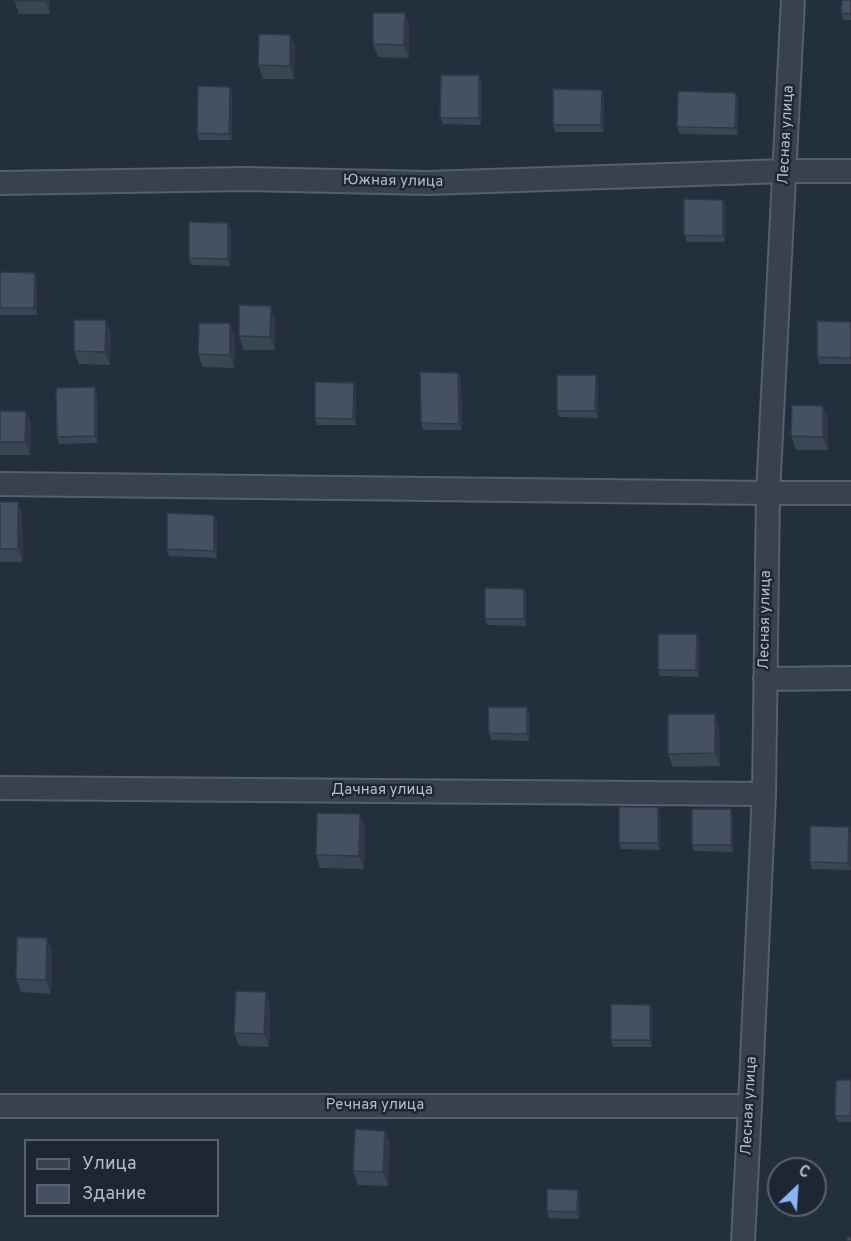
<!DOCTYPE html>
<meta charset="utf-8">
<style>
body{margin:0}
#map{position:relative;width:851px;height:1241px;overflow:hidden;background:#242f3e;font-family:Overpass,sans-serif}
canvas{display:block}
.legend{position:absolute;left:24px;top:1139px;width:195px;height:78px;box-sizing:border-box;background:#1d2633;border:2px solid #59626f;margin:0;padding:8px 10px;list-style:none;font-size:18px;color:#b4bcc9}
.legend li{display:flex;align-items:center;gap:12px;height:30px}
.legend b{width:30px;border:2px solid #59626f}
.north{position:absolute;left:767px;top:1157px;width:60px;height:60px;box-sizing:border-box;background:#1d2633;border:2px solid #59626f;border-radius:50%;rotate:25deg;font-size:16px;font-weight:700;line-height:24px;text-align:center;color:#b4bcc9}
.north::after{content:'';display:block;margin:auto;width:21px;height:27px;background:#8ab4f8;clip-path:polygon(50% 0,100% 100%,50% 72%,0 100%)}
</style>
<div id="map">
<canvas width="851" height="1241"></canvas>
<ul class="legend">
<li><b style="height:8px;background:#38414e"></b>Улица</li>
<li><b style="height:16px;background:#455162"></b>Здание</li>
</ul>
<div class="north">С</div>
</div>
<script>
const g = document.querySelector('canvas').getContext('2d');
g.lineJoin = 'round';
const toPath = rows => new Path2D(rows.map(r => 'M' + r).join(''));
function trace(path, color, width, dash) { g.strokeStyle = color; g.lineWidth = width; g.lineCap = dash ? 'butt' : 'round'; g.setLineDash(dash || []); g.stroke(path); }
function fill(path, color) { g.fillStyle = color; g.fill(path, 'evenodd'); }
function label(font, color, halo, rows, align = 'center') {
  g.font = font + ' Overpass,sans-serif'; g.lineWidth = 5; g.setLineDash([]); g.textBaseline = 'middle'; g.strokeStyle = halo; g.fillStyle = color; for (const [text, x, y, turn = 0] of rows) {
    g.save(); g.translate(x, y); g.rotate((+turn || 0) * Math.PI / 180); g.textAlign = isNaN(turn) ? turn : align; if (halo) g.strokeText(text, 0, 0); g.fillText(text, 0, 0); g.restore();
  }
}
const street = toPath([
 [0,183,245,179,429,183,785,171,851,171],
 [0,484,768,493,851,493],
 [765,679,851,678],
 [0,788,764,794],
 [0,1106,750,1106],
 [743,1241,750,1106,764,794,768,493,793,0]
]);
const wall = toPath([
 [14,0,50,0,50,14,19,14],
 [851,0,851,20,844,20,841,13],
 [405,13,409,27,409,58,378,57,373,44],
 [290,35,295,48,294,79,263,79,258,65],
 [479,75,482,82,481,125,443,124,440,118],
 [230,87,232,93,232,140,199,140,197,133],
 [602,90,604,96,604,132,555,132,553,125],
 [736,93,738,99,738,135,680,134,677,127],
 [726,206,725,242,687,242,684,235],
 [228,223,231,230,230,266,191,265,189,258],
 [0,272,35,273,37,279,37,315,0,315],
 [275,319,275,350,244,350,239,336],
 [851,322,851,364,819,364,817,357],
 [230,323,235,337,234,368,203,367,198,354],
 [111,333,110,365,79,364,74,351],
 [458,373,461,379,462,430,423,430,421,423],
 [598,382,598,418,559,417,557,411],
 [356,390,356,425,317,425,315,418],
 [97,394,98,443,59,444,57,437],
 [0,411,26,411,31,424,30,455,0,455],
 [828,419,828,450,796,450,791,436],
 [0,502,18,502,22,516,23,562,0,562],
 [214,515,217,522,217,558,169,556,167,549],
 [524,589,526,595,526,626,487,625,485,619],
 [699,641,699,677,660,676,658,670],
 [527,707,530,714,529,741,491,740,489,733],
 [719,727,720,766,673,767,668,754],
 [660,814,660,850,621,849,619,843],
 [733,816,733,852,694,851,692,845],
 [365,827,364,869,320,868,316,855],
 [849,827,851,870,812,869,810,862],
 [52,951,51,994,21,992,16,979],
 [270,1005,269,1047,239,1046,234,1033],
 [652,1011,652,1047,613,1047,611,1040],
 [851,1080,851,1122,838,1122,835,1116],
 [385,1131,390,1144,388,1186,358,1185,353,1171],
 [580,1197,579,1219,549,1218,547,1211]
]);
const shadedWall = toPath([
 [45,0,50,0,50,14,45,1],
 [405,13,409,27,409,58,404,45],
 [290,35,295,48,294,79,290,66],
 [479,75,482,82,481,125,479,118],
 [230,87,232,93,232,140,229,134],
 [602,90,604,96,604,132,601,125],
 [736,93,738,99,738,135,735,128],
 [723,200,726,206,725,242,723,236],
 [228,223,231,230,230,266,228,259],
 [35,273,37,279,37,315,34,308],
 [271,306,275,319,275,350,270,337],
 [106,320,111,333,110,365,105,352],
 [230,323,235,337,234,368,230,355],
 [458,373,461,379,462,430,459,424],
 [596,375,598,382,598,418,595,411],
 [354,383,356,390,356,425,353,419],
 [95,387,97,394,98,443,95,436],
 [823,406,828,419,828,450,823,437],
 [26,411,31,424,30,455,25,442],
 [18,502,22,516,23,562,18,549],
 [214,515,217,522,217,558,214,551],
 [524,589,526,595,526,626,524,619],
 [697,634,699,641,699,677,696,670],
 [527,707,530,714,529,741,527,734],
 [715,714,719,727,720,766,715,753],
 [658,807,660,814,660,850,658,843],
 [731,809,733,816,733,852,731,845],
 [360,814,365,827,364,869,359,856],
 [849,827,851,832,851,870,848,863],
 [47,938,52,951,51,994,46,980],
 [266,992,270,1005,269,1047,264,1034],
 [650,1005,652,1011,652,1047,650,1040],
 [385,1131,390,1144,388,1186,383,1172],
 [578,1190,580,1197,579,1219,577,1212]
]);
const building = toPath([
 [14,0,45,0,45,1,14,1,14,0],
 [842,0,851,0,851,14,841,13,842,0],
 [373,13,405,13,404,45,373,44,373,13],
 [259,34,290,35,290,66,258,65,259,34],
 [441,75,479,75,479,118,440,118,441,75],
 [198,86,230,87,229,134,197,133,198,86],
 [553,89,602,90,601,125,553,125,553,89],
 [678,91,736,93,735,128,677,127,678,91],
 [684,199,723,200,723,236,684,235,684,199],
 [189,222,228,223,228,259,189,258,189,222],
 [0,272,35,273,34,308,0,308,0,272],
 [239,305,271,306,270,337,239,336,239,305],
 [74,320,106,320,105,352,74,351,74,320],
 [817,321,851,322,851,358,817,357,817,321],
 [199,323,230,323,230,355,198,354,199,323],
 [420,372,458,373,459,424,421,423,420,372],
 [557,375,596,375,595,411,557,411,557,375],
 [315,382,354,383,353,419,315,418,315,382],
 [95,387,95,436,57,437,56,388,95,387],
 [792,405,823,406,823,437,791,436,792,405],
 [0,411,26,411,25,442,0,442,0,411],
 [0,502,18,502,18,549,0,549,0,502],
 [167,513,214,515,214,551,167,549,167,513],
 [485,588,524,589,524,619,485,619,485,588],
 [658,634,697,634,696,670,658,670,658,634],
 [488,707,527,707,527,734,489,733,488,707],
 [668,714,715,714,715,753,668,754,668,714],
 [619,807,658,807,658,843,619,843,619,807],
 [692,809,731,809,731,845,692,845,692,809],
 [317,813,360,814,359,856,316,855,317,813],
 [810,826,849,827,848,863,810,862,810,826],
 [17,937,47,938,46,980,16,979,17,937],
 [236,991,266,992,264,1034,234,1033,236,991],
 [611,1004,650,1005,650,1040,611,1040,611,1004],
 [836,1080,851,1080,851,1116,835,1116,836,1080],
 [355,1129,385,1131,383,1172,353,1171,355,1129],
 [547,1189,578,1190,577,1212,547,1211,547,1189],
 [847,1237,851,1237,851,1241,847,1241,847,1237]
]);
const streetNames = [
 ["Лесная улица",787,135,-87],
 ["Южная улица",393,182,1],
 ["Лесная улица",766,620,-89],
 ["Дачная улица",382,791],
 ["Речная улица",375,1106],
 ["Лесная улица",750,1106,-87]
];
trace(street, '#565f6c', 26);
trace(street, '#38414e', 22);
fill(wall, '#3b4654');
fill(shadedWall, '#303945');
fill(building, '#455162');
trace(building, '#303945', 1.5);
label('15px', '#b4bcc9', '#1d2633', streetNames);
</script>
